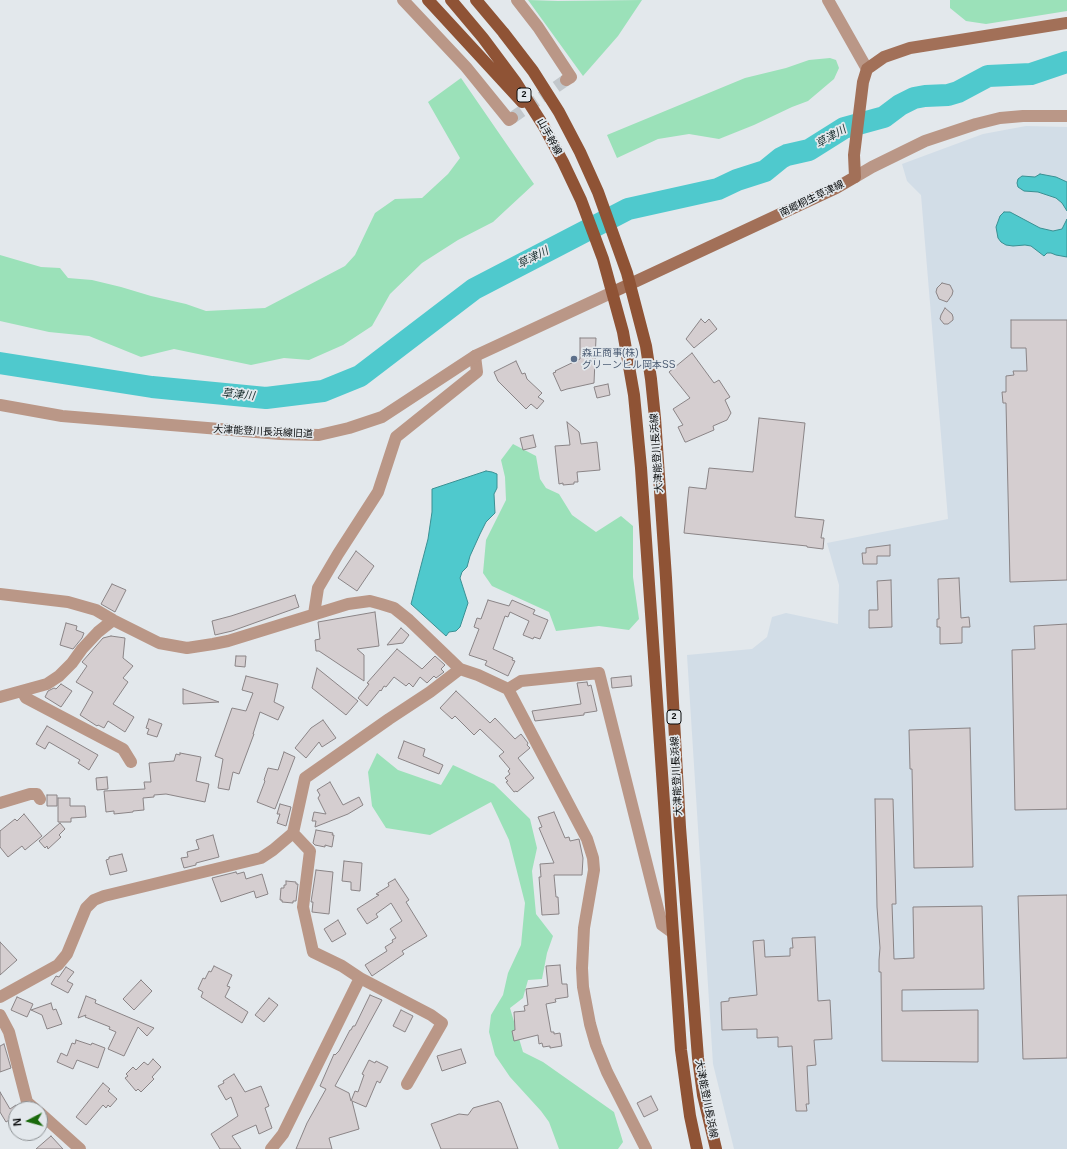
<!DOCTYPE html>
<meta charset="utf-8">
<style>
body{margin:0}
#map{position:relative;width:1067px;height:1149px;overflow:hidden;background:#e3e8ec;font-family:Helvetica,sans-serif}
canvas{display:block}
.north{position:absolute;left:8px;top:1101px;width:40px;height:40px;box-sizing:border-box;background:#e3e8ec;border:1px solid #8c9093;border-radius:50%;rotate:264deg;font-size:11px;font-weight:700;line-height:16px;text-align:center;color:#0a0c0d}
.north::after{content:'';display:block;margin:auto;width:14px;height:18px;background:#19690b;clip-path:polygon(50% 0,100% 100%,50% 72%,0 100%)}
</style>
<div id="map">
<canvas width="1067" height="1149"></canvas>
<div class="north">N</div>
</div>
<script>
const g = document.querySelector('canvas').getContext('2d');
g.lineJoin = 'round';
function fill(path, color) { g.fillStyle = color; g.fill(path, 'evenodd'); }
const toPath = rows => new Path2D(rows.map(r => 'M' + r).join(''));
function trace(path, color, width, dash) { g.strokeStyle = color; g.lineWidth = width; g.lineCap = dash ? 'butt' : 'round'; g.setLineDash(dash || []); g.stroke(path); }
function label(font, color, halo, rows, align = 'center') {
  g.font = font + ' Helvetica,"Noto Sans JP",sans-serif'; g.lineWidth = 3.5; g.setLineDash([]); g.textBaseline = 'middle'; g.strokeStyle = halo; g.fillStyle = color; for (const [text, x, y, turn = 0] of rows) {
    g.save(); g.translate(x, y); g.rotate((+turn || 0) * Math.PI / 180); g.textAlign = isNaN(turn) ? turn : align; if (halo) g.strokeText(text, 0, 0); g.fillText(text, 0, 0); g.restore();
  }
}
const built = toPath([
 [1026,126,1067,127,1067,1149,734,1149,713,1064,687,655,752,649,767,637,772,617,786,613,838,624,839,585,827,543,948,519,921,195,907,181,902,164,983,134]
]);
const green = toPath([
 [528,0,558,1,642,0,618,36,583,76],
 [950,0,1067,0,1067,11,986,24,966,21,950,8],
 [830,58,836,60,839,68,834,79,808,101,792,107,754,125,719,139,689,134,658,139,617,158,607,135,745,78,786,68,809,60],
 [461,78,534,184,493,222,458,240,422,263,390,294,372,326,343,345,309,360,284,358,251,365,174,349,141,357,89,336,49,332,0,321,0,255,41,267,60,268,68,278,92,280,121,287,151,296,186,304,206,311,265,308,326,276,345,266,355,255,375,213,395,199,422,198,448,174,460,158,428,102],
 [513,444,536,456,540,479,546,488,559,494,572,515,596,532,621,516,633,526,633,577,639,619,629,630,599,626,556,631,549,612,492,586,483,573,486,540,506,500,505,477,501,460],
 [377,753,398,770,441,785,453,765,494,784,530,819,537,848,532,871,536,914,553,936,547,953,542,979,528,980,523,998,510,1008,523,1052,543,1062,614,1112,623,1142,618,1149,559,1149,549,1122,541,1111,510,1077,495,1055,489,1032,491,1015,503,995,508,973,521,945,525,903,509,840,491,802,430,835,386,828,372,806,368,772]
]);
const water = toPath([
 [1040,174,1056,177,1067,182,1067,211,1062,203,1056,198,1038,192,1024,191,1018,187,1017,183,1018,179,1022,176,1035,177,1040,174],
 [1004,212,1010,212,1040,228,1053,231,1062,229,1067,219,1067,257,1056,255,1051,253,1047,253,1044,256,1031,246,1025,245,1013,246,1006,245,1001,242,998,238,996,227,1000,216,1004,212],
 [486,471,492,472,497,474,497,488,494,494,495,513,486,522,480,534,470,556,467,567,462,572,460,578,468,603,460,627,456,631,449,632,446,636,411,604,428,539,432,512,432,489,486,471]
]);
const river = toPath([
 [0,363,152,387,266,398,323,391,360,376,474,289,628,209,718,189,737,180,765,171,781,158,787,155,809,150,844,128,884,117,900,105,914,98,925,96,948,95,958,92,988,76,1031,74,1067,62]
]);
const building = toPath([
 [942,283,950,285,953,291,952,295,947,302,939,299,936,292,937,288,942,283],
 [945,308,952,314,953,317,953,320,948,324,944,324,940,319,941,315,945,308],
 [701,319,705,323,709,319,717,329,694,348,686,339,701,319],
 [1011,320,1067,320,1067,580,1010,582,1006,403,1003,403,1002,392,1006,392,1006,376,1014,375,1013,371,1027,371,1026,348,1011,348,1011,320],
 [580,338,596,338,594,383,567,389,561,391,553,373,556,372,555,371,580,359,580,338],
 [692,353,714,383,719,380,730,397,725,400,731,413,727,420,713,426,714,430,686,442,685,442,678,427,683,425,673,409,690,398,669,372,692,353],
 [516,361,522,374,525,373,527,379,542,393,538,397,544,401,537,409,531,404,526,409,498,381,494,372,516,361],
 [608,384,610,395,597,398,594,387,608,384],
 [759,418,805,423,795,517,824,520,821,538,824,538,823,549,807,547,807,546,684,533,689,487,706,489,709,468,753,472,759,418],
 [567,422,579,432,581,444,597,442,600,470,577,472,578,482,574,482,574,484,563,485,563,483,559,484,555,446,570,445,567,422],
 [533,435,536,447,523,450,520,438,533,435],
 [890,545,890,556,877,556,877,564,863,564,862,553,866,553,866,548,890,545],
 [356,551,374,566,357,591,338,578,356,551],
 [959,578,961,618,969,617,970,627,962,627,962,643,940,644,940,627,937,627,937,619,939,619,938,579,959,578],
 [891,580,892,627,869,628,869,610,878,610,877,581,891,580],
 [112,584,126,590,115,612,101,604,112,584],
 [295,595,299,607,232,631,215,635,212,621,231,616,295,595],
 [488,600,509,606,512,600,535,610,533,614,548,620,540,639,534,637,533,639,523,635,529,621,510,612,508,617,505,616,493,649,513,658,512,660,515,661,508,676,485,665,487,661,469,655,479,629,474,627,477,618,481,619,488,600],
 [375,612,379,646,357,649,364,655,364,681,319,651,316,651,315,640,320,639,318,622,375,612],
 [66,623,77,626,76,630,84,633,82,638,73,649,60,645,66,623],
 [1067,624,1067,809,1015,810,1012,650,1035,649,1034,626,1067,624],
 [401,628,409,635,403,643,387,645,401,628],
 [111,636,125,638,123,658,133,666,123,678,128,682,113,704,134,717,125,732,108,721,104,728,98,725,97,726,80,715,93,692,76,682,87,666,82,662,103,638,111,636],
 [397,649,422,669,435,656,445,665,441,669,444,672,436,678,434,676,427,683,420,677,413,687,409,683,406,686,394,677,386,687,384,686,381,691,380,690,367,706,358,698,369,684,367,683,397,649],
 [236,656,246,656,245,667,235,666,236,656],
 [317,668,358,701,346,715,312,688,317,668],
 [246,676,278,684,274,702,284,707,278,720,260,712,253,734,254,734,239,774,233,772,229,790,218,788,223,759,215,756,232,708,246,711,253,693,242,690,246,676],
 [631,676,632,686,612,688,611,678,631,676],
 [587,682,588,686,591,685,597,711,584,713,584,715,535,721,532,711,581,704,577,683,587,682],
 [61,684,72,691,61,707,45,697,48,691,54,688,56,689,61,684],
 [183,689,219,702,183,704,183,689],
 [456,691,490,723,495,718,515,739,521,734,528,743,527,745,530,748,518,758,534,778,517,792,516,791,514,792,506,782,508,781,505,778,510,774,508,771,510,769,499,756,504,752,480,729,474,735,455,716,452,719,440,708,456,691],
 [149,719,162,724,157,737,147,734,149,729,146,728,149,719],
 [323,720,336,738,322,747,319,742,306,758,295,748,311,728,323,720],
 [47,726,98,755,89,770,78,763,80,760,49,742,45,749,36,744,47,726],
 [970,728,973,867,914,868,912,769,910,769,909,730,970,728],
 [404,741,425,749,423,756,443,765,439,774,398,758,404,741],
 [284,752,295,757,275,809,257,802,265,781,264,780,268,768,278,770,284,752],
 [180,753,201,757,196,781,209,784,205,802,166,794,154,795,154,797,143,798,144,810,133,811,133,812,114,814,114,811,106,812,104,791,145,789,144,782,151,782,149,763,174,761,176,754,180,755,180,753],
 [107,777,108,789,97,790,96,778,107,777],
 [330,782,343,805,359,797,363,805,348,814,315,827,316,821,312,821,314,812,326,814,318,798,320,795,317,790,330,782],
 [47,795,57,795,57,806,47,806,47,795],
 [58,798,70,798,70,806,85,806,86,817,71,818,71,822,58,822,58,798],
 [875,799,893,799,896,904,892,904,894,959,914,958,913,907,982,906,984,989,902,990,902,1011,978,1010,978,1062,882,1061,881,972,879,972,879,960,880,948,877,907,875,799],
 [280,804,291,807,286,826,277,823,280,814,277,814,280,804],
 [554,812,565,838,569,837,570,841,579,839,583,858,582,875,554,875,556,897,558,897,559,914,542,915,539,877,541,877,540,864,554,863,539,828,542,827,538,817,554,812],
 [24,814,42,836,25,850,22,846,8,857,0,847,0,831,15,819,17,821,24,814],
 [60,823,65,829,59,835,61,837,48,849,47,846,45,848,39,841,60,823],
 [316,830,333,833,332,835,334,835,332,847,325,845,325,847,315,845,313,843,316,830],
 [213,835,219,857,196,863,196,865,184,868,181,858,188,857,187,852,199,849,196,840,213,835],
 [122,854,127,871,110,875,106,860,109,859,109,857,122,854],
 [344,861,362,863,360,891,351,890,351,882,342,881,344,861],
 [316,870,333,872,329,914,312,912,313,902,311,902,316,870],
 [236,872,237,874,244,872,246,879,262,874,268,894,256,898,254,891,221,902,212,878,236,872],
 [395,879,409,900,406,902,427,936,402,951,404,954,372,976,365,965,387,951,385,947,393,942,392,940,396,938,390,929,402,921,391,903,376,914,378,917,367,924,357,909,379,895,376,894,389,886,388,883,395,879],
 [286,881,296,882,296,884,298,884,296,901,293,901,293,903,282,902,282,900,280,900,281,888,284,888,284,885,286,885,286,881],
 [1067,895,1067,1058,1023,1059,1018,896,1067,895],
 [338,920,346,934,332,942,324,929,338,920],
 [815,937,818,1001,830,1000,832,1039,814,1040,816,1065,807,1066,809,1104,806,1104,807,1111,796,1111,792,1046,778,1047,778,1037,757,1038,757,1029,722,1030,721,1002,729,1001,729,998,757,995,753,941,764,940,765,957,790,956,790,948,793,948,792,938,815,937],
 [0,942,17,960,0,975,0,942],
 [560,965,562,984,567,984,568,997,555,999,556,1002,546,1004,551,1032,554,1032,554,1034,560,1033,562,1046,550,1048,550,1046,543,1047,542,1043,539,1044,538,1035,514,1041,512,1031,515,1030,514,1012,525,1011,524,1006,528,1005,526,989,548,986,546,966,560,965],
 [214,966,232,975,227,986,230,987,225,997,248,1012,242,1023,201,997,203,992,198,989,203,978,205,979,209,971,211,972,214,966],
 [66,967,74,972,67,981,73,984,68,993,51,984,56,976,59,977,66,967],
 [141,980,152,991,134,1010,123,999,141,980],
 [370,995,382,1000,335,1086,349,1093,351,1101,355,1091,358,1092,364,1075,362,1074,369,1060,375,1063,376,1061,388,1067,380,1083,377,1081,366,1107,352,1101,359,1129,329,1138,332,1149,296,1149,307,1123,326,1089,320,1086,334,1054,335,1055,339,1051,350,1030,351,1030,353,1026,355,1026,370,995],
 [86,996,96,1000,95,1003,154,1028,147,1036,138,1027,124,1056,108,1049,116,1032,109,1029,110,1027,85,1017,86,1015,78,1018,86,996],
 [17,997,33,1004,27,1017,11,1010,17,997],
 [269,998,278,1005,264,1022,255,1015,269,998],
 [51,1003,53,1010,56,1009,62,1024,47,1029,42,1015,31,1010,51,1003],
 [401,1010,413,1016,405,1032,393,1026,401,1010],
 [76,1040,91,1045,92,1043,105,1048,98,1068,77,1060,73,1069,57,1062,61,1053,67,1056,72,1043,75,1044,76,1040],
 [4,1044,11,1068,0,1072,0,1046,4,1044],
 [461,1049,466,1063,442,1071,437,1056,461,1049],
 [153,1059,161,1067,152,1077,154,1079,141,1092,138,1089,136,1091,125,1078,128,1076,126,1074,133,1067,136,1070,144,1062,148,1065,153,1059],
 [234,1074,245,1092,261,1086,269,1106,265,1108,272,1128,259,1134,256,1125,232,1136,241,1149,220,1149,211,1134,238,1116,231,1097,226,1100,218,1086,224,1083,223,1081,234,1074],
 [103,1083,110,1089,108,1091,117,1099,110,1107,108,1105,106,1108,103,1105,86,1125,76,1117,103,1083],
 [0,1092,10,1109,16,1105,16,1116,6,1122,0,1112,0,1092],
 [651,1096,658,1110,644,1117,637,1103,651,1096],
 [498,1101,501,1103,518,1149,441,1149,431,1124,459,1114,468,1115,473,1108,498,1101],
 [51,1136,63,1149,36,1149,51,1136]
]);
const minorTunnel = toPath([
 [512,118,566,80]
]);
const minor = toPath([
 [403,0,466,67,509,120,512,118],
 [517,0,538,27,571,77,566,80],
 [828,0,867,69],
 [0,594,68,602,96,610,113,620,159,643,187,648,213,644,228,641,348,604,370,601,381,604,394,608,409,620,460,669,478,675,508,689,587,839,593,858,594,870,584,928,582,968,583,987,590,1024,596,1045,607,1072,646,1149],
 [314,614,318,588,338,554,378,492,396,437,477,372,475,356],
 [508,689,521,681,599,673,662,925,673,933],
 [22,691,26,698,123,749,131,762],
 [0,697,47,684,59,676,72,663,82,649,98,632,113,620],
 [0,803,30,794,37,794,40,799],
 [360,978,431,1015,442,1023,407,1084],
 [0,997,58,965,67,954,86,908,94,900,104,896,261,858,273,850,293,833,305,778,389,719,430,692,460,669],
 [0,1015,9,1032,27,1102,35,1109],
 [40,1113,80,1149],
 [271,1149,283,1134,360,978,342,966,313,952,303,907,310,851,293,833]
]);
const tertiary = toPath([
 [855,177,872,167,925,141,976,124,1000,118,1023,116,1067,116],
 [0,405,62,416,280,434,319,435,349,428,382,417,475,356,613,292]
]);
const secondary = toPath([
 [613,292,836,188,855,177,854,155,863,82,867,69,884,57,910,48,1067,23]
]);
const primary = toPath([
 [428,0,522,102],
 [451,0,483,38,515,81,543,125,563,162,581,200,603,259,623,332,634,395,641,468,681,1050,690,1116,697,1149],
 [476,0,503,32,533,71,559,112,580,152,598,192,627,273,646,346,651,379,655,418,666,578,680,827,698,1058,703,1095,716,1149]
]);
const markers = [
 [574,359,4,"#5c6f8a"]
];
const shields = [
 [524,95,14],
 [674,717,14]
];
const shieldNames = [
 ["2",524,95],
 ["2",674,717]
];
const streetNames = [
 ["山手幹線",549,137,61],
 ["南郷桐生草津線",812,199,-26],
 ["大津能登川長浜線旧道",263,432,3],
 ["大津能登川長浜線",657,453,-94],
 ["大津能登川長浜線",677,776,-93],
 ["大津能登川長浜線",706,1099,79]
];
const serviceNames = [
 ["森正商事(株)",582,353],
 ["グリーンヒル岡本SS",582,365]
];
const waterNames = [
 ["草津川",831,137,-30],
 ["草津川",533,258,-27],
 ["草津川",238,395,6]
];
fill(built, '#d2dde7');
fill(green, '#9be1b9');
fill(water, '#4fc9cd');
trace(water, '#3a9093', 1);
trace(river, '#4fc9cd', 22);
fill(building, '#d5ced0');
trace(building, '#8a8486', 1);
trace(minorTunnel, '#c2c7cb', 12, [12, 6]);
trace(minor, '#ba9787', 12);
trace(tertiary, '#ba9787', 12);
trace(secondary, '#a27058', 12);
trace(primary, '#8f5335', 12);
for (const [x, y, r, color] of markers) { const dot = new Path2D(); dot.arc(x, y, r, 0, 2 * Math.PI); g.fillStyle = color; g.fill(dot); trace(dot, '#e3e8ec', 1.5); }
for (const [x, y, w] of shields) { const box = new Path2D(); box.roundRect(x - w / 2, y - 7, w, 14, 3); g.fillStyle = '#e3e8ec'; g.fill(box); trace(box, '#0a0c0d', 1); }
label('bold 9px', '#0a0c0d', null, shieldNames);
label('10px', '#0a0c0d', '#e3e8ec', streetNames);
label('10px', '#4e5e75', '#e3e8ec', serviceNames, 'left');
label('italic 11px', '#1b3131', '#e3e8ec', waterNames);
</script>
